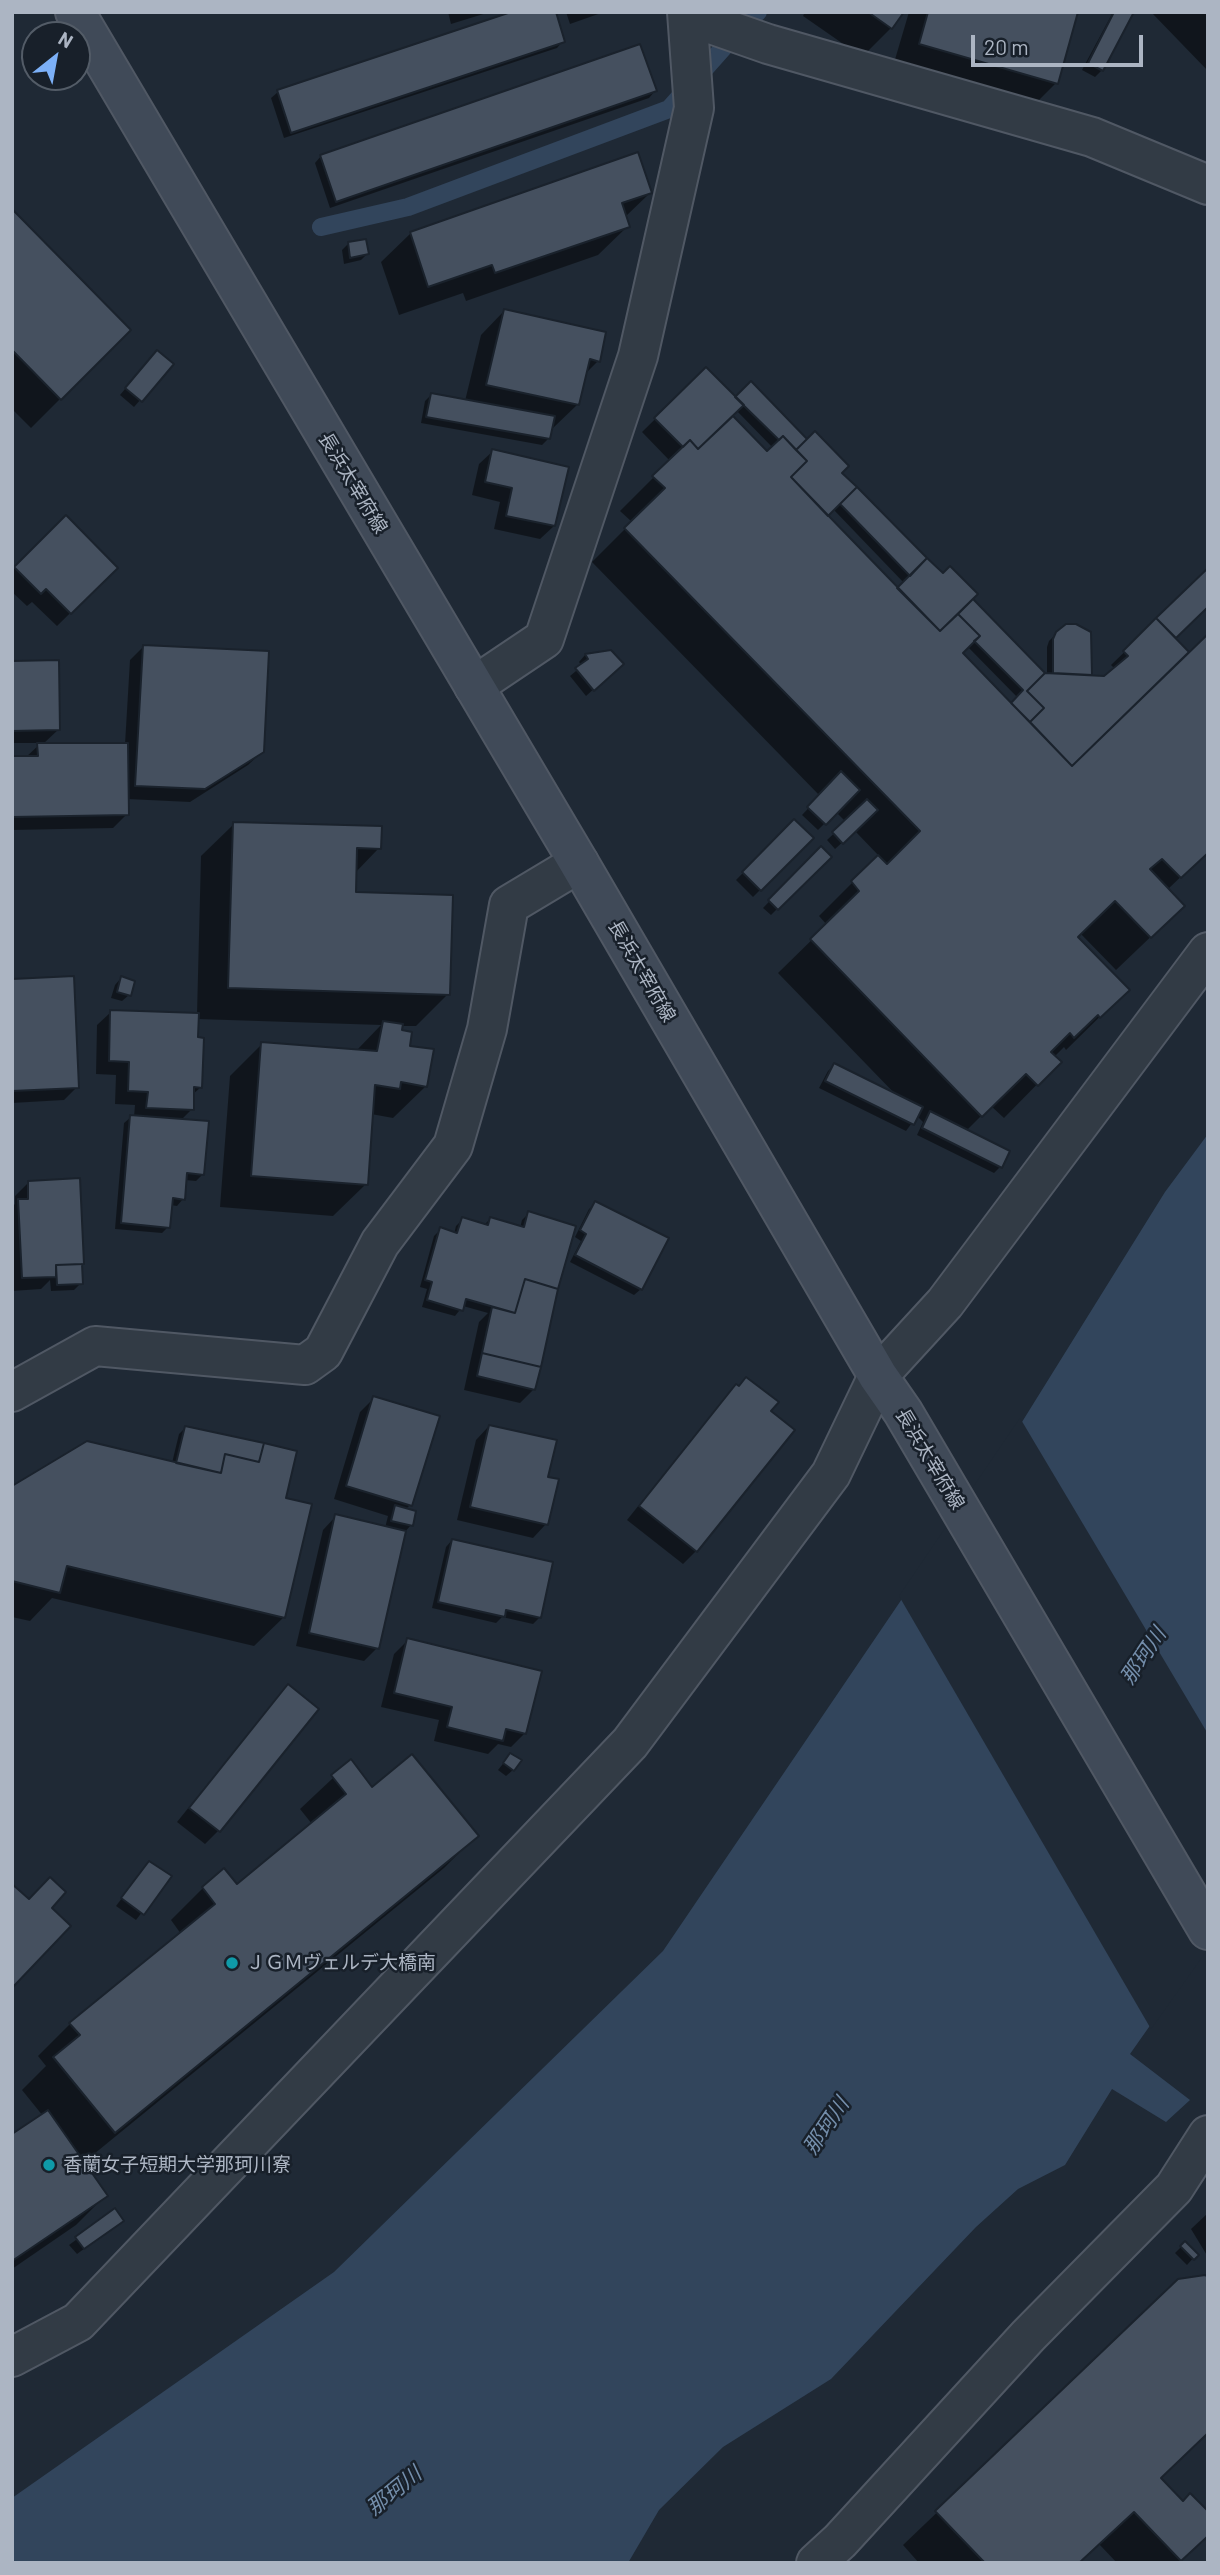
<!DOCTYPE html>
<meta charset="utf-8">
<style>
body{margin:0}
#map{position:relative;width:1220px;height:2575px;overflow:hidden;background:#1f2935;font-family:Barlow,sans-serif}
canvas{display:block}
.frame{position:absolute;inset:0;border:14px solid #acb5c3;pointer-events:none}
.north{position:absolute;left:21px;top:21px;width:70px;height:70px;box-sizing:border-box;background:#18202a;border:2px solid #535c67;border-radius:50%;rotate:31deg;font-size:19px;font-weight:700;line-height:28px;text-align:center;color:#acb5c3}
.north::after{content:'';display:block;margin:auto;width:24px;height:32px;background:#7cb0f7;clip-path:polygon(50% 0,100% 100%,50% 72%,0 100%)}
.scale{position:absolute;left:971px;top:35px;width:172px;height:32px;box-sizing:border-box;border:4px solid #acb5c3;border-top:0;padding-left:9px;font-size:21px;line-height:24px;white-space:nowrap;color:#acb5c3;-webkit-text-stroke:5px #18202a;paint-order:stroke}
</style>
<div id="map">
<canvas width="1220" height="2575"></canvas>
<div class="frame"></div>
<div class="north">N</div>
<div class="scale">20 m</div>
</div>
<script>
const g = document.querySelector('canvas').getContext('2d');
g.lineJoin = 'round';
function fill(path, color) { g.fillStyle = color; g.fill(path, 'evenodd'); }
const toPath = rows => new Path2D(rows.map(r => 'M' + r).join(''));
function trace(path, color, width, dash) { g.strokeStyle = color; g.lineWidth = width; g.lineCap = dash ? 'butt' : 'round'; g.setLineDash(dash || []); g.stroke(path); }
function label(font, color, halo, rows, align = 'center') {
  g.font = font + ' Barlow,"Noto Sans JP",sans-serif'; g.lineWidth = 5; g.setLineDash([]); g.textBaseline = 'middle'; g.strokeStyle = halo; g.fillStyle = color; for (const [text, x, y, turn = 0] of rows) {
    g.save(); g.translate(x, y); g.rotate((+turn || 0) * Math.PI / 180); g.textAlign = isNaN(turn) ? turn : align; if (halo) g.strokeText(text, 0, 0); g.fillText(text, 0, 0); g.restore();
  }
}
const water = toPath([
 [1208,1134,1208,1943,1130,2054,1190,2100,1166,2122,1112,2089,1065,2165,1018,2189,976,2227,831,2379,723,2447,659,2510,628,2563,12,2563,12,2498,334,2272,663,1951,1022,1422,1165,1192]
]);
const pier = toPath([
 [1020,1418,1208,1734,1208,1949,1151,2029,899,1596]
]);
const shadow = toPath([
 [448,12,490,12,451,24],
 [566,12,604,12,570,24],
 [805,12,902,12,891,28,862,57,803,16],
 [909,12,1076,12,1056,83,1027,112,891,73],
 [1113,12,1132,12,1102,70,1095,77,1082,70],
 [1151,12,1208,12,1208,71],
 [563,41,557,48,284,138,271,98,278,92],
 [655,91,649,98,330,208,315,163,321,156],
 [650,193,625,217,628,226,598,255,466,301,463,293,399,315,381,262,411,233],
 [12,211,129,330,31,428,12,409],
 [348,244,367,254,361,260,344,264,342,250],
 [504,311,598,361,585,374,577,405,553,428,551,428,549,438,542,445,421,423,425,401,431,395,465,401,481,335],
 [150,359,172,364,134,407,120,395],
 [706,369,735,399,839,473,943,576,971,599,1044,675,1047,675,1047,647,1049,641,1057,633,1090,674,1088,677,1105,678,1115,669,1111,665,1208,571,1208,605,1173,638,1189,655,1208,851,1167,890,1183,906,1116,970,1080,933,1076,937,1127,990,1066,1050,1064,1047,1054,1057,1059,1062,1004,1118,991,1106,966,1131,1000,1167,994,1173,917,1135,923,1122,917,1116,906,1131,819,1088,828,1071,834,1065,897,1096,778,973,827,925,819,916,879,856,855,831,835,849,827,840,846,822,836,812,818,830,802,815,820,796,592,562,632,522,620,511,670,461,642,432],
 [736,410,773,448,767,454,731,416],
 [833,509,904,583,897,590,826,516],
 [967,646,1018,698,1011,705,960,653],
 [493,451,554,526,540,539,494,529,500,502,472,495,479,464],
 [66,517,116,568,57,626,32,602,27,606,12,592,12,570],
 [143,647,262,752,248,765,190,802,127,799,127,814,113,828,12,830,12,758,25,758,41,743,12,743,12,663,59,729,42,745,125,744,130,660],
 [610,652,615,670,586,696,570,676,582,666,579,662,585,655],
 [794,821,812,838,753,897,736,880],
 [234,824,379,848,355,873,354,894,448,994,416,1026,401,1026,400,1032,426,1086,393,1118,371,1114,366,1184,333,1216,220,1207,230,1076,262,1044,356,1051,381,1025,197,1019,196,1039,201,1087,192,1095,192,1109,180,1121,203,1174,196,1181,185,1180,183,1199,177,1206,170,1205,168,1227,162,1233,115,1229,124,1123,131,1117,134,1117,135,1105,115,1104,116,1075,96,1074,97,1025,111,1012,197,1014,201,856],
 [821,848,829,857,771,915,763,908],
 [121,978,129,995,122,1001,111,998,115,985],
 [12,980,77,1087,64,1100,12,1103],
 [28,1183,80,1266,81,1283,74,1290,51,1291,50,1280,41,1289,12,1291,12,1207,15,1204,15,1196],
 [596,1203,641,1289,634,1295,570,1262,581,1241,575,1237,589,1209],
 [529,1213,556,1289,533,1390,520,1403,464,1390,479,1322,488,1313,463,1306,455,1316,422,1307,427,1289,420,1287,434,1236,441,1229,454,1234,456,1226,463,1219,484,1225,490,1219,520,1228,522,1220],
 [737,1386,768,1412,696,1551,683,1564,627,1520,723,1400],
 [374,1398,410,1505,405,1510,411,1525,404,1533,377,1648,364,1661,296,1646,323,1530,336,1516,385,1528,388,1516,334,1499,360,1412],
 [489,1426,546,1478,546,1524,533,1538,457,1520,476,1440],
 [185,1428,284,1499,284,1617,254,1646,52,1598,30,1621,12,1617,12,1488,172,1463,179,1434],
 [452,1540,540,1617,533,1624,502,1617,496,1623,432,1608,446,1547],
 [408,1640,525,1733,511,1747,498,1744,488,1754,434,1741,439,1720,381,1707,394,1654],
 [288,1686,316,1709,218,1831,205,1844,177,1822,275,1700],
 [510,1755,513,1770,506,1776,498,1770],
 [350,1762,372,1789,476,1836,444,1868,83,2163,105,2196,76,2225,12,2269,12,2136,43,2116,22,2090,46,2066,38,2056,70,2024,181,1934,171,1920,203,1888,224,1871,237,1886,312,1824,300,1809],
 [143,1870,169,1877,136,1920,116,1906],
 [115,2211,122,2221,77,2254,69,2245],
 [1208,2213,1208,2257,1191,2229],
 [1185,2243,1196,2255,1187,2265,1175,2253],
 [1179,2281,1159,2478,1208,2534,1179,2563,1117,2563,1099,2544,1079,2563,919,2563,903,2545]
]);
const stream = toPath([
 [321,227,408,207,669,109,748,20,758,12]
]);
const building = toPath([
 [511,12,556,12,565,42,291,133,277,90,511,12],
 [868,12,904,12,892,29,868,12],
 [928,12,1078,12,1058,84,919,44,928,12],
 [1114,12,1134,12,1103,71,1088,63,1114,12],
 [640,44,657,91,336,202,320,155,640,44],
 [638,152,652,193,622,203,630,227,495,273,492,265,428,287,410,232,638,152],
 [12,209,131,330,61,400,12,350,12,209],
 [366,239,369,254,350,258,348,242,366,239],
 [504,309,606,332,600,362,590,359,579,405,486,385,504,309],
 [157,350,174,364,142,402,125,388,157,350],
 [706,367,744,405,698,449,690,440,683,447,654,418,706,367],
 [751,381,807,439,796,450,783,436,779,440,735,397,751,381],
 [431,393,555,416,550,439,426,417,431,393],
 [733,416,767,451,783,436,807,461,791,477,940,631,958,614,980,636,963,653,1072,766,1208,634,1208,853,1181,878,1162,859,1150,869,1185,906,1151,938,1115,901,1078,937,1130,990,1100,1018,1098,1015,1074,1038,1070,1033,1051,1052,1062,1062,1038,1086,1026,1074,982,1117,810,939,859,891,851,881,878,855,887,864,920,831,624,528,665,488,652,476,690,440,698,449,733,416],
 [815,431,849,466,842,473,857,487,828,516,791,477,807,461,796,450,815,431],
 [492,449,569,467,555,526,506,516,512,488,485,482,492,449],
 [857,487,927,558,910,576,840,504,857,487],
 [66,515,118,568,71,614,46,589,41,594,14,567,66,515],
 [927,558,943,573,950,566,978,594,940,631,897,588,927,558],
 [1208,568,1208,607,1176,638,1156,618,1208,568],
 [973,599,1045,673,1027,691,1044,708,1030,722,1011,703,1023,690,974,641,980,636,958,614,973,599],
 [1156,618,1189,652,1072,766,1030,722,1044,708,1027,691,1045,673,1104,676,1128,656,1123,651,1156,618],
 [1066,624,1076,624,1091,632,1092,675,1053,673,1053,639,1056,632,1066,624],
 [143,645,269,651,264,752,205,789,135,786,143,645],
 [611,650,624,664,594,691,575,668,588,659,585,654,611,650],
 [59,660,60,730,12,731,12,661,59,660],
 [37,743,128,743,129,815,12,817,12,756,38,756,37,743],
 [841,771,860,790,826,825,807,807,841,771],
 [867,799,878,810,843,844,832,832,867,799],
 [794,819,814,838,761,891,742,872,794,819],
 [233,822,382,826,381,849,357,848,356,892,453,895,450,995,228,988,233,822],
 [821,846,832,857,778,910,768,900,821,846],
 [74,976,79,1088,12,1091,12,979,74,976],
 [121,976,135,981,131,996,117,992,121,976],
 [110,1010,199,1013,198,1037,204,1038,202,1088,194,1087,194,1110,146,1108,148,1092,128,1091,129,1062,109,1061,110,1010],
 [383,1021,403,1024,402,1030,412,1032,410,1046,434,1049,427,1087,401,1082,400,1089,375,1085,368,1185,251,1176,261,1042,377,1051,383,1021],
 [834,1063,923,1107,914,1125,825,1081,834,1063],
 [930,1111,1010,1151,1002,1168,922,1128,930,1111],
 [130,1115,209,1121,204,1175,187,1173,185,1200,173,1198,170,1228,121,1223,130,1115],
 [80,1178,84,1264,56,1265,56,1277,22,1278,18,1199,28,1199,28,1181,80,1178],
 [595,1201,669,1238,642,1290,575,1255,586,1234,580,1230,595,1201],
 [528,1211,576,1226,558,1289,525,1279,515,1313,466,1299,463,1311,427,1300,432,1282,425,1280,440,1227,457,1233,462,1217,488,1225,490,1217,524,1227,528,1211],
 [82,1264,83,1284,57,1285,56,1265,82,1264],
 [525,1279,558,1289,541,1367,482,1353,492,1307,515,1313,525,1279],
 [482,1353,541,1367,535,1390,477,1376,482,1353],
 [746,1377,779,1402,771,1411,795,1430,697,1552,639,1506,736,1384,739,1386,746,1377],
 [373,1396,440,1416,412,1506,346,1486,373,1396],
 [489,1425,557,1440,548,1477,559,1479,548,1525,470,1507,489,1425],
 [185,1426,264,1443,259,1462,225,1454,221,1473,176,1463,185,1426],
 [87,1441,221,1473,225,1454,259,1462,264,1443,297,1451,286,1498,312,1504,285,1618,67,1566,60,1593,12,1581,12,1486,87,1441],
 [395,1505,416,1511,413,1526,391,1521,395,1505],
 [335,1514,406,1531,379,1649,309,1633,335,1514],
 [452,1539,553,1562,541,1618,506,1610,505,1617,438,1602,452,1539],
 [407,1638,542,1671,526,1734,506,1729,503,1741,447,1727,452,1707,394,1693,407,1638],
 [288,1684,319,1709,220,1832,189,1808,288,1684],
 [510,1753,522,1760,514,1771,503,1763,510,1753],
 [412,1754,479,1836,115,2133,53,2057,80,2035,69,2023,215,1904,202,1887,224,1868,237,1884,346,1794,331,1775,351,1759,372,1787,412,1754],
 [149,1861,172,1876,144,1915,121,1898,149,1861],
 [50,1877,66,1892,52,1908,71,1926,12,1988,12,1884,29,1899,50,1877],
 [48,2110,108,2196,12,2261,12,2134,48,2110],
 [115,2208,124,2221,84,2249,75,2237,115,2208],
 [1185,2241,1199,2255,1194,2260,1180,2246,1185,2241],
 [1205,2275,1208,2277,1208,2433,1161,2478,1183,2501,1190,2493,1208,2511,1208,2536,1181,2561,1134,2512,1079,2563,985,2563,935,2511,1178,2279,1205,2275]
]);
const street = toPath([
 [688,16,768,44,1092,137,1208,185],
 [474,686,544,639,638,356,694,108,687,12],
 [12,1392,95,1346,305,1365,323,1352,380,1243,453,1146,487,1029,509,905,579,863],
 [12,2357,78,2322,630,1743,831,1474,878,1376,945,1303,1208,952],
 [816,2563,840,2541,1028,2336,1174,2188,1208,2135]
]);
const secondary = toPath([
 [75,12,579,863,878,1376,903,1412,1208,1930]
]);
const markers = [
 [232,1963,7,"#0f9aa8"],
 [49,2165,7,"#0f9aa8"]
];
const streetNames = [
 ["長浜太宰府線",353,483,59],
 ["長浜太宰府線",642,971,60],
 ["長浜太宰府線",930,1459,59]
];
const poiNames = [
 ["ＪＧＭヴェルデ大橋南",246,1963],
 ["香蘭女子短期大学那珂川寮",63,2165]
];
const waterNames = [
 ["那珂川",1143,1656,-56],
 ["那珂川",826,2126,-56],
 ["那珂川",394,2491,-39]
];
fill(water, '#32455c');
fill(pier, '#1f2935');
fill(shadow, '#0007');
trace(stream, '#32455c', 18);
fill(building, '#45505f');
trace(building, '#1a222c', 2);
trace(street, '#505864', 42);
trace(secondary, '#505864', 42);
trace(street, '#323b45', 38);
trace(secondary, '#404a58', 38);
for (const [x, y, r, color] of markers) { const dot = new Path2D(); dot.arc(x, y, r, 0, 2 * Math.PI); g.fillStyle = color; g.fill(dot); trace(dot, '#18202a', 2.5); }
label('19px', '#acb5c3', '#18202a', streetNames);
label('19px', '#acb5c3', '#18202a', poiNames, 'left');
label('italic 21px', '#748eab', '#18202a', waterNames);
</script>
